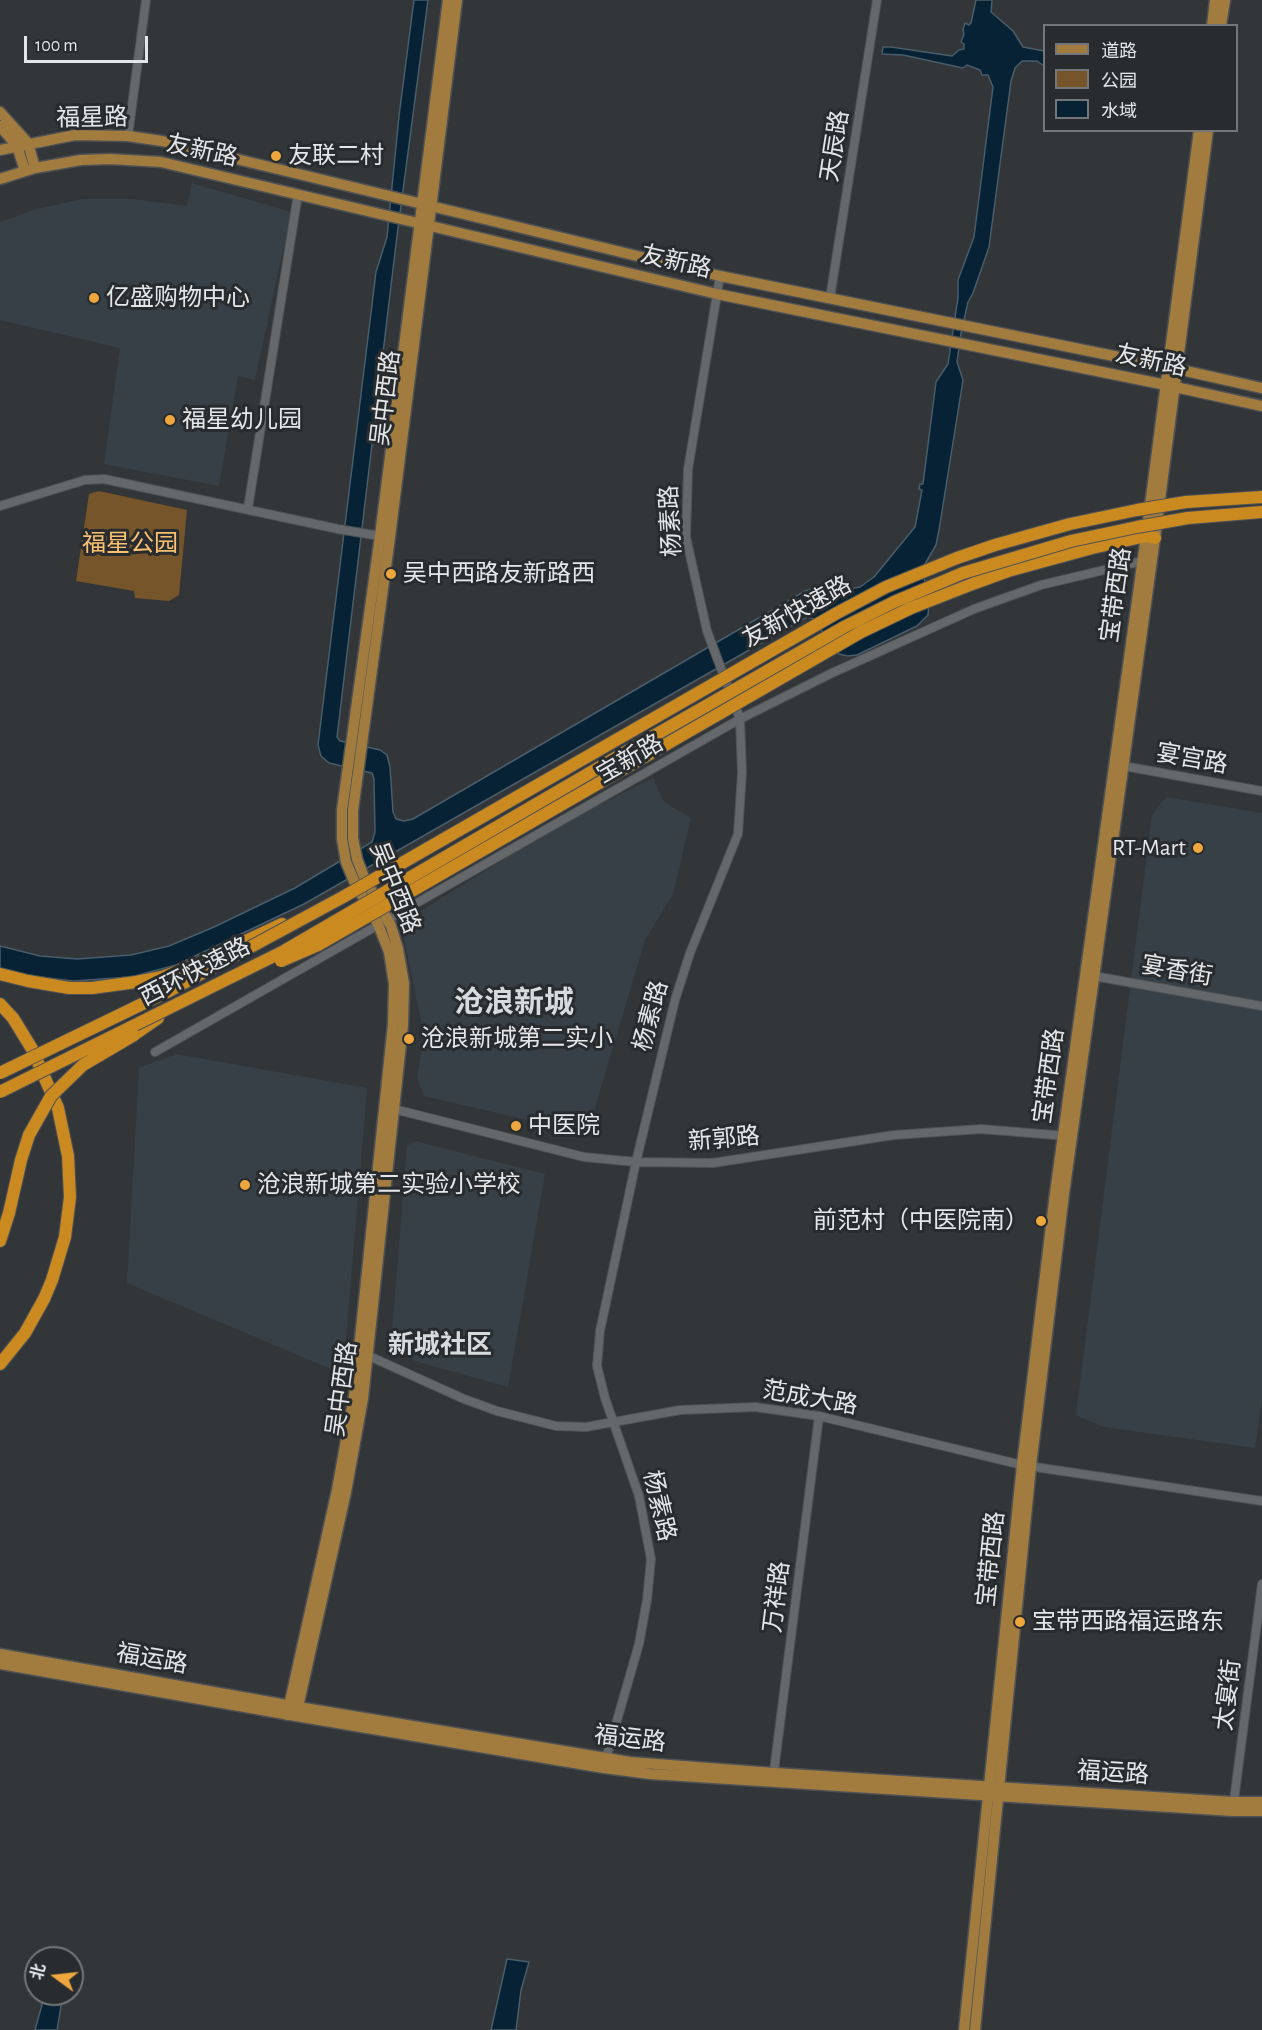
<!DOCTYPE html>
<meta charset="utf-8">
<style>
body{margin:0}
#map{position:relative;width:1262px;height:2030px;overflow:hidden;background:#333639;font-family:"Alegreya Sans","Noto Sans SC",sans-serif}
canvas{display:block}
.legend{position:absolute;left:1043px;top:24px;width:195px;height:108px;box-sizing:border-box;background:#292c2f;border:2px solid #747679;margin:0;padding:8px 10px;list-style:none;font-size:18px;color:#e4e6e8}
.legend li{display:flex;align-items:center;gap:12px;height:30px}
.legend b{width:30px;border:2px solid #747679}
.north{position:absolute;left:24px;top:1946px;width:60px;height:60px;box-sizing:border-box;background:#292c2f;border:2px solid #747679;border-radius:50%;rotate:285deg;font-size:16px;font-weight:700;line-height:24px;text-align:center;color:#e4e6e8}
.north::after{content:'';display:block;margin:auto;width:21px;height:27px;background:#eea73d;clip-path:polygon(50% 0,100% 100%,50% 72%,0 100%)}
.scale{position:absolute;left:24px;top:36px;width:124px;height:27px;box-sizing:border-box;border:3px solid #e4e6e8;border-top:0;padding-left:8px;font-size:18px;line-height:21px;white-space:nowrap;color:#e4e6e8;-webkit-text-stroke:4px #292c2f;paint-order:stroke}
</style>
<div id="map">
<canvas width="1262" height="2030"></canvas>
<ul class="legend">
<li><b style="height:8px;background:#a27c3e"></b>道路</li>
<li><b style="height:16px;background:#755529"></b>公园</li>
<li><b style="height:16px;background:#062234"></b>水域</li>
</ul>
<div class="north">北</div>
<div class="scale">100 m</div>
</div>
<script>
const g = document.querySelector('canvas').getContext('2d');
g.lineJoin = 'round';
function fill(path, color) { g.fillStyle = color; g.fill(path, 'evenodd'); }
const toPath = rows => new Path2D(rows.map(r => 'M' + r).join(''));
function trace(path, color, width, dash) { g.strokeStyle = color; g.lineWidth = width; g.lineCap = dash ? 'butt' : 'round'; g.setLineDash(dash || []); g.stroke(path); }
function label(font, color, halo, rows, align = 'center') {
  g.font = font + ' "Alegreya Sans","Noto Sans SC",sans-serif'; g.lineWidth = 6; g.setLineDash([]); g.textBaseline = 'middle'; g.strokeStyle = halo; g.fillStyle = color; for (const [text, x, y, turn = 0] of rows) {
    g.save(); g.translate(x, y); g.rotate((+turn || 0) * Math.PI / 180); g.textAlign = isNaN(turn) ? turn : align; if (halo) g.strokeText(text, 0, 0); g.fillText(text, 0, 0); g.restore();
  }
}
const built = toPath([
 [192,183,291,212,255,380,238,376,219,486,104,464,120,348,0,320,0,222,37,209,82,199,132,199,187,206],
 [653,778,664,802,691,818,673,894,645,940,587,1134,424,1096,417,1078,424,1036,401,923,566,821],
 [1166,797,1262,813,1262,1400,1255,1448,1103,1427,1076,1415,1152,815],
 [176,1054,367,1088,343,1374,127,1283,139,1068],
 [415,1141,545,1174,508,1387,415,1361,391,1345,407,1146]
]);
const green = toPath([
 [99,491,187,510,179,595,169,601,135,598,134,591,76,581,89,494]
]);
const water = toPath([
 [414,0,428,0,396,244,337,737,340,741,380,750,387,755,390,767,393,812,396,819,404,821,413,819,805,591,818,587,849,589,860,587,874,577,915,527,922,490,919,489,920,484,923,484,936,382,948,364,958,298,958,280,974,237,993,87,988,75,982,75,980,70,967,65,963,68,903,55,882,54,883,47,891,47,952,56,959,50,964,49,964,44,961,42,964,34,963,30,965,23,969,25,971,23,976,0,992,0,991,12,1013,31,1023,47,1044,51,1044,66,1037,61,1022,61,1015,68,1011,81,989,247,973,293,968,302,961,333,957,362,963,380,939,530,936,545,922,569,929,602,928,615,917,626,857,655,848,656,839,654,832,648,815,619,807,617,304,904,176,965,131,977,73,981,0,972,0,946,40,956,77,959,131,955,169,946,214,927,295,888,372,842,375,832,374,779,372,773,329,763,321,756,318,745,376,272,387,237,399,116,414,0],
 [507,1959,529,1962,521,1990,516,2030,491,2030,507,1959],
 [45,1994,63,1994,57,2030,35,2030,45,1994]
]);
const minor = toPath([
 [128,136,146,0],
 [830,298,877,0],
 [0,506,85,480,104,479,338,529,386,537],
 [248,508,298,194],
 [1118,765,1262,791],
 [1088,975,1262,1006],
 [155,1052,740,719,832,673,974,609,1041,585,1142,561,1148,562],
 [390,1108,584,1157,636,1162,713,1163,894,1135,981,1129,1067,1136],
 [362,1356,369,1356,464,1399,497,1411,556,1426,586,1427,680,1410,755,1407,819,1416,1022,1465,1262,1501],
 [605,1762,639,1644,647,1600,651,1559,639,1496,605,1398,597,1366,600,1331,636,1162,675,1000,690,953,738,834,742,773,740,719,707,631,686,537,688,469,720,276],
 [773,1779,819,1416],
 [1233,1808,1262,1584]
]);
const major = toPath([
 [1212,26,1215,0],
 [1221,26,1225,0],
 [0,112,28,143,35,168],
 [0,126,17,146,25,171],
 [0,150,75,135,128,136,162,141,720,276,1168,367,1262,388],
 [0,179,35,168,81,160,110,159,161,162,717,294,1166,385,1262,406],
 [0,1654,298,1707,630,1762,774,1773,1233,1802,1262,1802],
 [0,1664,296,1716,604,1768,650,1774,1233,1811,1262,1811],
 [287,1715,337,1490,354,1396,393,1024,394,984,389,952,378,924,354,881,346,862,342,839,342,810,380,536,448,0],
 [296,1716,346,1492,363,1398,403,1025,404,983,398,949,391,926,364,877,357,859,353,838,353,810,390,537,457,0],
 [964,2030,1022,1465,1055,1193,1146,536,1199,130],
 [975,2030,1031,1466,1064,1194,1155,538,1208,130]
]);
const highway = toPath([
 [975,583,1008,571,1092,548,1146,536,1155,538],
 [0,974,28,981,69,988,92,988,136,982,162,977,193,966,282,924],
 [0,1004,13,1018,32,1049,58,1108,68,1156,70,1197,65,1237,52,1280,44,1299,25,1333,0,1364],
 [132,1036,158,1018],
 [0,1241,9,1213]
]);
const highwayBridge = toPath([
 [281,961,318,945,861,632,911,608,975,583],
 [0,1073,169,991,343,897,837,613,886,587,957,558,995,545,1070,524,1137,510,1186,502,1262,497],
 [0,1092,284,951,629,750,844,627,894,602,963,573,1071,541,1137,527,1188,518,1262,512],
 [9,1213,21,1160,29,1135,51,1096,83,1065,134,1035]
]);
const markers = [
 [276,156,6,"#eea73d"],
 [94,298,6,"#eea73d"],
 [170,420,6,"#eea73d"],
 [391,574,6,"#eea73d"],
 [1198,848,6,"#eea73d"],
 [409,1039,6,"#eea73d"],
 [516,1126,6,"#eea73d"],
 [245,1185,6,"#eea73d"],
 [1041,1221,6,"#eea73d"],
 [1020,1622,6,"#eea73d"]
];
const streetNames = [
 ["福星路",92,118,-1],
 ["天辰路",835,146,-81],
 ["友新路",202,151,12],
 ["友新路",676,262,13],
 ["友新路",1151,361,12],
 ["吴中西路",386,398,-83],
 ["杨素路",671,521,-93],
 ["宝带西路",1116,595,-82],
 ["友新快速路",797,612,-29],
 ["宝新路",630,759,-30],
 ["宴宫路",1192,759,10],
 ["吴中西路",395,888,68],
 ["宴香街",1177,971,10],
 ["西环快速路",195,972,-27],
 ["杨素路",651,1016,-75],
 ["宝带西路",1049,1076,-82],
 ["新郭路",724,1139,-5],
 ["吴中西路",342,1389,-82],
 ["范成大路",810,1398,10],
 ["杨素路",659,1506,77],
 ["宝带西路",991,1559,-84],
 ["万祥路",777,1597,-83],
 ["福运路",152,1659,10],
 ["太宴街",1228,1695,-83],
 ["福运路",630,1739,7],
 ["福运路",1113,1773,4]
];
const poiNames = [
 ["友联二村",288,156],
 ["亿盛购物中心",106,298],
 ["福星幼儿园",182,420],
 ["吴中西路友新路西",403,574],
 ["RT-Mart",1186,848,"right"],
 ["沧浪新城第二实小",421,1039],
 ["中医院",528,1126],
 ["沧浪新城第二实验小学校",257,1185],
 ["前范村（中医院南）",1029,1221,"right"],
 ["宝带西路福运路东",1032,1622]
];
const parkNames = [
 ["福星公园",130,544]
];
const neighbourhoodNames = [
 ["新城社区",440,1345]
];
const districtNames = [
 ["沧浪新城",514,1003]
];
fill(built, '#374047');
fill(green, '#755529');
fill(water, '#062234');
trace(water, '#495d6a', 1.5);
trace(minor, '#4f5255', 10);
trace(major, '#4f5255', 13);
trace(highway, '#4f5255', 14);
trace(minor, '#64686b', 8);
trace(major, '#a27c3e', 10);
trace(highway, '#cb8a20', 12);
trace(highwayBridge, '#4f5255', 14, []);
trace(highwayBridge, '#cb8a20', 12);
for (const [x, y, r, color] of markers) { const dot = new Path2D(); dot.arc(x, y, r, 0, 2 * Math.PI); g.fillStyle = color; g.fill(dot); trace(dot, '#292c2f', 2); }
label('24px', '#e4e6e8', '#292c2f', streetNames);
label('24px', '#e4e6e8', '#292c2f', poiNames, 'left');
label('24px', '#fbc070', '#292c2f', parkNames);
label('bold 26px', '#d6dbde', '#292c2f', neighbourhoodNames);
label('bold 30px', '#d6dbde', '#292c2f', districtNames);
</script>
